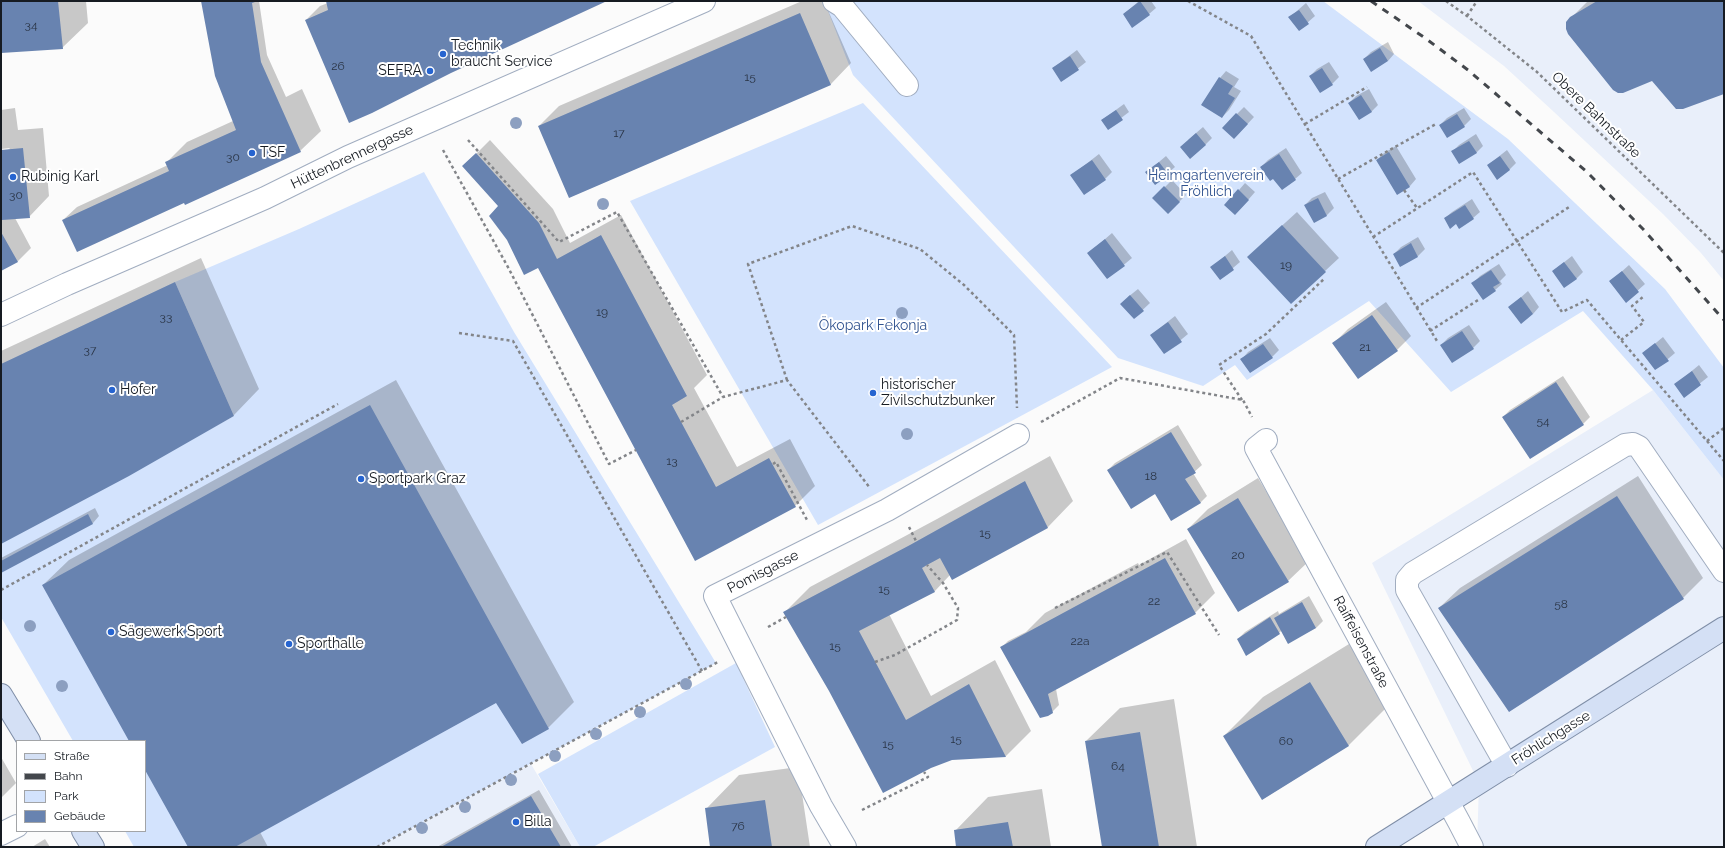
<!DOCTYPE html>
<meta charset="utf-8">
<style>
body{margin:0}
#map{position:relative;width:1725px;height:848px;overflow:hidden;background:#fbfbfb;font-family:Raleway,sans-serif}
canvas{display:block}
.frame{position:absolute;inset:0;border:2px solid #161b22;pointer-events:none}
.legend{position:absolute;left:16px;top:740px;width:130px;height:92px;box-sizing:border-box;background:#fff;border:1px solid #a2a4a7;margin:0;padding:5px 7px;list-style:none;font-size:12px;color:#161b22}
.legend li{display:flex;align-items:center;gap:8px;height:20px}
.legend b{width:20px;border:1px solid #a2a4a7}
</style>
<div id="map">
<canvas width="1725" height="848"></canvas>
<div class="frame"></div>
<ul class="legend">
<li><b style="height:5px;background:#d4e0f5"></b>Straße</li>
<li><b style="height:5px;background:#43474c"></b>Bahn</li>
<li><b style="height:11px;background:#d3e3fd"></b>Park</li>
<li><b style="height:11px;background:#6883b0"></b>Gebäude</li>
</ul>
</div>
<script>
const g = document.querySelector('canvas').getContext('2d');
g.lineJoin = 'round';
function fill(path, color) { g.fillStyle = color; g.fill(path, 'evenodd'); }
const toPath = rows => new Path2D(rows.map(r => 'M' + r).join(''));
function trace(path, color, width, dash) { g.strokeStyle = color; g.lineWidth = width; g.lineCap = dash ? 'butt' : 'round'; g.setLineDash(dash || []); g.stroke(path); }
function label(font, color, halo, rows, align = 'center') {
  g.font = font + ' Raleway,sans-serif'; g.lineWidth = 4; g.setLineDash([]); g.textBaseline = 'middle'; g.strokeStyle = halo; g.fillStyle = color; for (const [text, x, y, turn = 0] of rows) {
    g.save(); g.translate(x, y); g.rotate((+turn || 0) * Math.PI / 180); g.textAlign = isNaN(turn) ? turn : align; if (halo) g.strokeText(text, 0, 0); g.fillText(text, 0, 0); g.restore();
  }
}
const built = toPath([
 [1418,1,1724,1,1724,281,1701,253,1663,214,1554,112,1504,66],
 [1653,390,1724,480,1724,847,1477,847,1479,783,1372,563],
 [531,764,580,847,378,847]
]);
const green = toPath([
 [824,1,1323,1,1508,139,1665,289,1724,368,1724,480,1653,390,1583,311,1451,392,1369,301,1247,380,1235,365,1203,386,1118,358,853,75],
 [863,103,1112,367,818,525,630,201],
 [424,172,514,332,716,663,377,847,134,847,125,831,145,831,145,741,73,741,1,617,1,543,234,416,175,282,299,229],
 [736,663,775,747,593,847,580,847,538,774]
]);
const shadow = toPath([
 [1,1,86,1,88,23,62,48,1,52],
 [202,1,259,1,267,55,286,97,302,89,321,131,300,151,184,202,63,220,77,207,168,165,167,162,187,142,233,121],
 [327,1,604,1,450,72,306,20,320,6,328,3],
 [802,1,824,1,851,63,831,84,570,197,539,126,559,106],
 [1139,1,1151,1,1156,8,1149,14,1124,14],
 [1588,1,1724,1,1724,93,1652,80,1571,18],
 [1306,3,1315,16,1299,30,1290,17],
 [1388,42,1394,54,1388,61,1364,59,1371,52],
 [1077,50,1086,62,1062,81,1053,68],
 [1329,62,1339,77,1332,84,1310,76,1317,69],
 [1226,71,1239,79,1234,87,1241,91,1229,110,1222,117,1220,78],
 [1369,89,1378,105,1371,112,1349,103,1356,96],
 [1124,104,1129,112,1108,128,1102,120],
 [1244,107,1254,117,1241,131,1223,128],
 [15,108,18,130,43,128,49,196,29,217,15,218,31,248,17,262,1,270,1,217,3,216,1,194,1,151,8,150,10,148,1,149,1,110],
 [1464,108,1471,119,1464,126,1440,125,1447,118],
 [1203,127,1212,138,1205,145,1188,140],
 [1476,134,1483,146,1476,153,1452,152,1459,145],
 [490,140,553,209,570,243,621,215,707,375,694,388,737,467,790,439,815,486,795,506,696,559,539,267,499,206,464,166],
 [1396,146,1416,179,1410,186,1398,193,1377,160,1384,153],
 [1286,148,1302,173,1295,179,1274,177,1261,167,1268,160],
 [1507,150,1516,163,1509,170,1488,165],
 [1099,154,1112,172,1105,179,1084,193,1072,175],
 [1166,156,1175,167,1155,184,1146,173],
 [1172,180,1186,195,1168,213,1154,198],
 [1245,183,1255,192,1242,207,1239,190],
 [1325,192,1334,208,1327,215,1314,222,1305,205,1312,198],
 [1472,199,1480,212,1473,218,1457,223,1445,218,1452,212],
 [1297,212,1339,258,1325,271,1263,243],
 [1112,233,1132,258,1108,278,1089,253],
 [1418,237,1425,249,1418,256,1401,266,1394,254,1401,247],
 [1232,250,1240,262,1220,279,1212,267],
 [1572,256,1583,272,1576,279,1553,271],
 [201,258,259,389,234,415,128,475,1,543,1,351],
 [1499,264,1506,275,1500,281,1502,284,1495,290,1473,283,1480,276],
 [1629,265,1645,284,1626,301,1610,282],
 [1138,289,1150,303,1134,318,1128,297],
 [1528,291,1539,307,1533,314,1510,307],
 [1386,302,1411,336,1397,350,1334,343,1348,329],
 [1175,316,1188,334,1165,353,1151,335],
 [1469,325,1480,341,1473,348,1441,345,1448,338],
 [1663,337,1675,353,1656,369,1651,347],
 [1270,338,1279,350,1272,357,1242,359,1248,352],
 [1699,365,1708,377,1684,396,1676,384],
 [1563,376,1590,417,1583,424,1503,417,1510,410],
 [396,380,574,702,548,728,522,743,497,702,260,832,268,847,189,847,145,768,145,741,130,741,43,585,69,560],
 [1178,425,1202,465,1193,473,1207,496,1200,503,1155,493,1108,470,1115,463],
 [1050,456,1073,501,1048,527,952,579,950,575,934,592,889,614,931,696,995,660,1031,731,1006,756,952,759,830,691,785,612,810,587,937,519],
 [1638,476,1703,578,1683,598,1439,608,1460,588],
 [1258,478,1309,561,1288,581,1238,611,1188,529,1208,509],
 [95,508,99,516,93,523,1,572,1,558],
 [1186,539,1215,593,1195,613,1056,689,1059,705,1052,712,1001,648,1008,641,1026,632,1045,613,1138,563,1139,565],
 [1309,596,1323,621,1316,628,1288,642,1282,630,1279,633,1238,639,1245,632,1278,611,1279,614],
 [1349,644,1388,706,1349,745,1263,799,1224,736,1263,697],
 [1174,699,1197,847,1103,847,1086,741,1120,708],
 [1,757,16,783,1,798],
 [798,767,810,847,711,847,706,809,739,775],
 [1042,789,1051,847,957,847,955,831,988,797],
 [539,790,572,847,437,847],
 [45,839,50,847,32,847]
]);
const building = toPath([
 [1,1,58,1,63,49,1,53],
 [201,1,258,1,252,3,261,62,301,152,185,205,184,203,77,252,62,220,169,171,165,162,236,130,215,76],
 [326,1,607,1,451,73,372,113,349,123,305,20,328,10],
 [1140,1,1150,15,1132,28,1123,14],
 [1597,1,1724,1,1724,94,1683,109,1676,109,1652,81,1623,93,1618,93,1613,90,1568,34,1566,29,1566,22,1570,17],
 [1299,10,1309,24,1299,31,1288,17],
 [800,13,831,85,569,198,538,126],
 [1380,48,1388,61,1371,72,1363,59],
 [1070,56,1079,70,1061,82,1052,68],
 [1322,68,1333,85,1320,93,1309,76],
 [1219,77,1233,86,1228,94,1235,98,1222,118,1201,105],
 [1361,95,1372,112,1359,120,1348,103],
 [1116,110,1123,120,1108,130,1101,120],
 [1236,113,1248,124,1234,139,1222,128],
 [1457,114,1465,127,1447,138,1439,125],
 [1196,133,1206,145,1190,159,1180,147],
 [1469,141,1477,153,1459,164,1451,151],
 [23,148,30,218,2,220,1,150],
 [1389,152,1410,187,1397,195,1376,160],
 [476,153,539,223,557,259,601,235,687,396,672,405,716,487,769,458,796,507,695,561,538,268,524,275,507,240,489,216,498,206,462,166],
 [1279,154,1296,180,1282,190,1273,179,1270,181,1260,167],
 [1500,156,1510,170,1497,180,1487,165],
 [1092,160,1106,180,1084,195,1070,175],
 [1159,162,1169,175,1155,185,1145,172],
 [1164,186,1180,202,1168,214,1152,198],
 [1238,189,1249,200,1235,215,1224,205],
 [1318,198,1327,216,1314,223,1304,205],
 [1465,205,1474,219,1459,229,1456,224,1450,229,1444,218],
 [1282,225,1326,272,1291,304,1247,257],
 [1,232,18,262,1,271],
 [1105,239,1125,266,1107,279,1087,253],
 [1411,243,1418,257,1400,267,1393,254],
 [1225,256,1234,270,1220,280,1210,267],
 [1564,262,1577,279,1564,288,1552,271],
 [1491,270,1500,283,1493,287,1496,291,1483,300,1471,283],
 [1622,271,1639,292,1626,303,1609,281],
 [175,282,234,416,129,476,1,544,1,364],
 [1130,295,1144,311,1134,319,1120,304],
 [1521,297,1533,314,1521,324,1508,307],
 [1372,315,1398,351,1358,379,1332,343],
 [1168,322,1182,342,1164,354,1150,335],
 [1462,331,1474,349,1452,363,1440,345],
 [1655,343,1669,361,1655,370,1642,353],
 [1263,344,1273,358,1250,373,1240,359],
 [1692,371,1701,385,1684,398,1674,384],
 [1556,382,1584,425,1530,459,1502,417],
 [370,405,549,729,522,744,496,703,235,847,188,847,145,770,145,741,129,741,42,585],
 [1171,432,1196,473,1185,479,1201,503,1171,521,1155,494,1131,509,1107,470],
 [1025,481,1048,528,952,580,940,558,927,565,922,568,935,592,859,631,906,720,969,684,1006,757,952,760,931,768,883,793,829,691,783,612,910,545],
 [1617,496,1684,599,1509,712,1438,608],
 [1238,498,1289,582,1238,612,1187,529],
 [88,514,93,524,1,573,1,561],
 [1165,558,1196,614,1048,694,1053,713,1048,716,1040,718,1000,647],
 [1302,602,1316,628,1288,644,1274,618],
 [1270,617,1280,634,1246,656,1237,639],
 [1310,682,1349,746,1262,800,1223,736],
 [1140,732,1159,847,1102,847,1085,741],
 [531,796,561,847,441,847],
 [765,800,772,847,710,847,705,808],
 [1008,822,1013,847,956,847,954,830]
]);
const path = toPath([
 [1188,1,1251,36,1437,341],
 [1446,1,1467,16,1537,72,1724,253],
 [1467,16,1477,1],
 [1305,124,1367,87],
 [468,140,559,242,617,212,723,397],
 [443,150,509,269,609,464,636,450],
 [1338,179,1436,124],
 [1404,190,1417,208],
 [1373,237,1473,172,1562,312,1587,300,1724,461],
 [1416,308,1569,207],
 [1430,331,1478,300],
 [459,333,513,341,702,671],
 [1621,340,1644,322,1632,306,1644,296],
 [787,380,748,264,852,226,920,249,964,285,1014,335,1017,408],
 [1242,400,1219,365,1266,334,1325,278],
 [681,422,723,397,787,380,870,488],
 [1041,422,1120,378,1243,400,1252,417],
 [1707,441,1724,428],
 [773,464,776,462,807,520],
 [909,527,916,541],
 [1,590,338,404],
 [1055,608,1167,552,1219,635],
 [768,627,786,617],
 [875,662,895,655,957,620,958,608,943,583,927,565],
 [862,810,928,777,924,772],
 [377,847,718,662]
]);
const minor = toPath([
 [834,1,842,6,907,85],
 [1,315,67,284,265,198,348,157,704,1],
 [1266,440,1256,448,1459,822,1472,847],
 [1507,766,1407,590,1407,580,1413,573,1625,445,1633,444,1639,447,1724,571],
 [1,834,17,826],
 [845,847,821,806,715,596,887,510,1018,435]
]);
const major = toPath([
 [1,695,29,741],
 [83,831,93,847],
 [1377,847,1724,628]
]);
const rail = toPath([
 [1371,1,1425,38,1468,70,1587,172,1643,229,1724,320]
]);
const trees = [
 [516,123],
 [603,204],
 [902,313],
 [907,434],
 [30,626],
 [686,684],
 [62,686],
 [640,712],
 [596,734],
 [555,756],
 [511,780],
 [465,807],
 [422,828]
];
const markers = [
 [443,54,4,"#2664d0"],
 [430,71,4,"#2664d0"],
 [252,153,4,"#2664d0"],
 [13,177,4,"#2664d0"],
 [112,390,4,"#2664d0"],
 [873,393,4,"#2664d0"],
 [361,479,4,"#2664d0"],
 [111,632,4,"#2664d0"],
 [289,644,4,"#2664d0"],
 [516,822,4,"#2664d0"]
];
const numberNames = [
 ["34",31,25],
 ["26",338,66],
 ["15",750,77],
 ["17",619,133],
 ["30",233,157],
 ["30",16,195],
 ["19",1286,265],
 ["19",602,312],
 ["33",166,317],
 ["21",1365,347],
 ["37",90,350],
 ["54",1543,421],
 ["13",672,461],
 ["18",1151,476],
 ["15",985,533],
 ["20",1238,555],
 ["15",884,589],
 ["22",1154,601],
 ["58",1561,604],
 ["22a",1080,641],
 ["15",835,646],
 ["15",956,739],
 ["60",1286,741],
 ["15",888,744],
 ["64",1118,766],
 ["76",738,826]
];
const poiNames = [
 ["Technik",451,46],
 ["braucht Service",451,62],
 ["SEFRA",422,71,"right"],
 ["TSF",260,153],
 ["Rubinig Karl",21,177],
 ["historischer",881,385],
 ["Zivilschutzbunker",881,401],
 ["Hofer",120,390],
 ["Sportpark Graz",369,479],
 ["Sägewerk Sport",119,632],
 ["Sporthalle",297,644],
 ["Billa",524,822]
];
const streetNames = [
 ["Obere Bahnstraße",1596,115,44],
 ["Hüttenbrennergasse",352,157,-25],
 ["Pomisgasse",763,572,-27],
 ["Raiffeisenstraße",1361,642,62],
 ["Fröhlichgasse",1551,738,-32]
];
const parkNames = [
 ["Heimgartenverein",1206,176],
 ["Fröhlich",1206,192],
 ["Ökopark Fekonja",873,326]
];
fill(built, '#e9effa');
fill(green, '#d3e3fd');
fill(shadow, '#0003');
fill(building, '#6883b0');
trace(minor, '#a1adc0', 24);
trace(major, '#7f8ea7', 24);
trace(path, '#838589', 2.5, [3, 3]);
trace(minor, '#fff', 22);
trace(major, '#d4e0f5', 22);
trace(rail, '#43474c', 3, [7, 7]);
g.fillStyle = '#8c9fc0';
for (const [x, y] of trees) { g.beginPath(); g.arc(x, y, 6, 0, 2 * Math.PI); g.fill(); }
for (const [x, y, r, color] of markers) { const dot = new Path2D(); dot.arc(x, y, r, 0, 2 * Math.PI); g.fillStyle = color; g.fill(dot); trace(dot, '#fff', 1.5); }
label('12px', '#2a3546', null, numberNames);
label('14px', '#161b22', '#fff', poiNames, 'left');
label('14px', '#161b22', '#fff', streetNames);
label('14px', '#325490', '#fff', parkNames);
</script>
